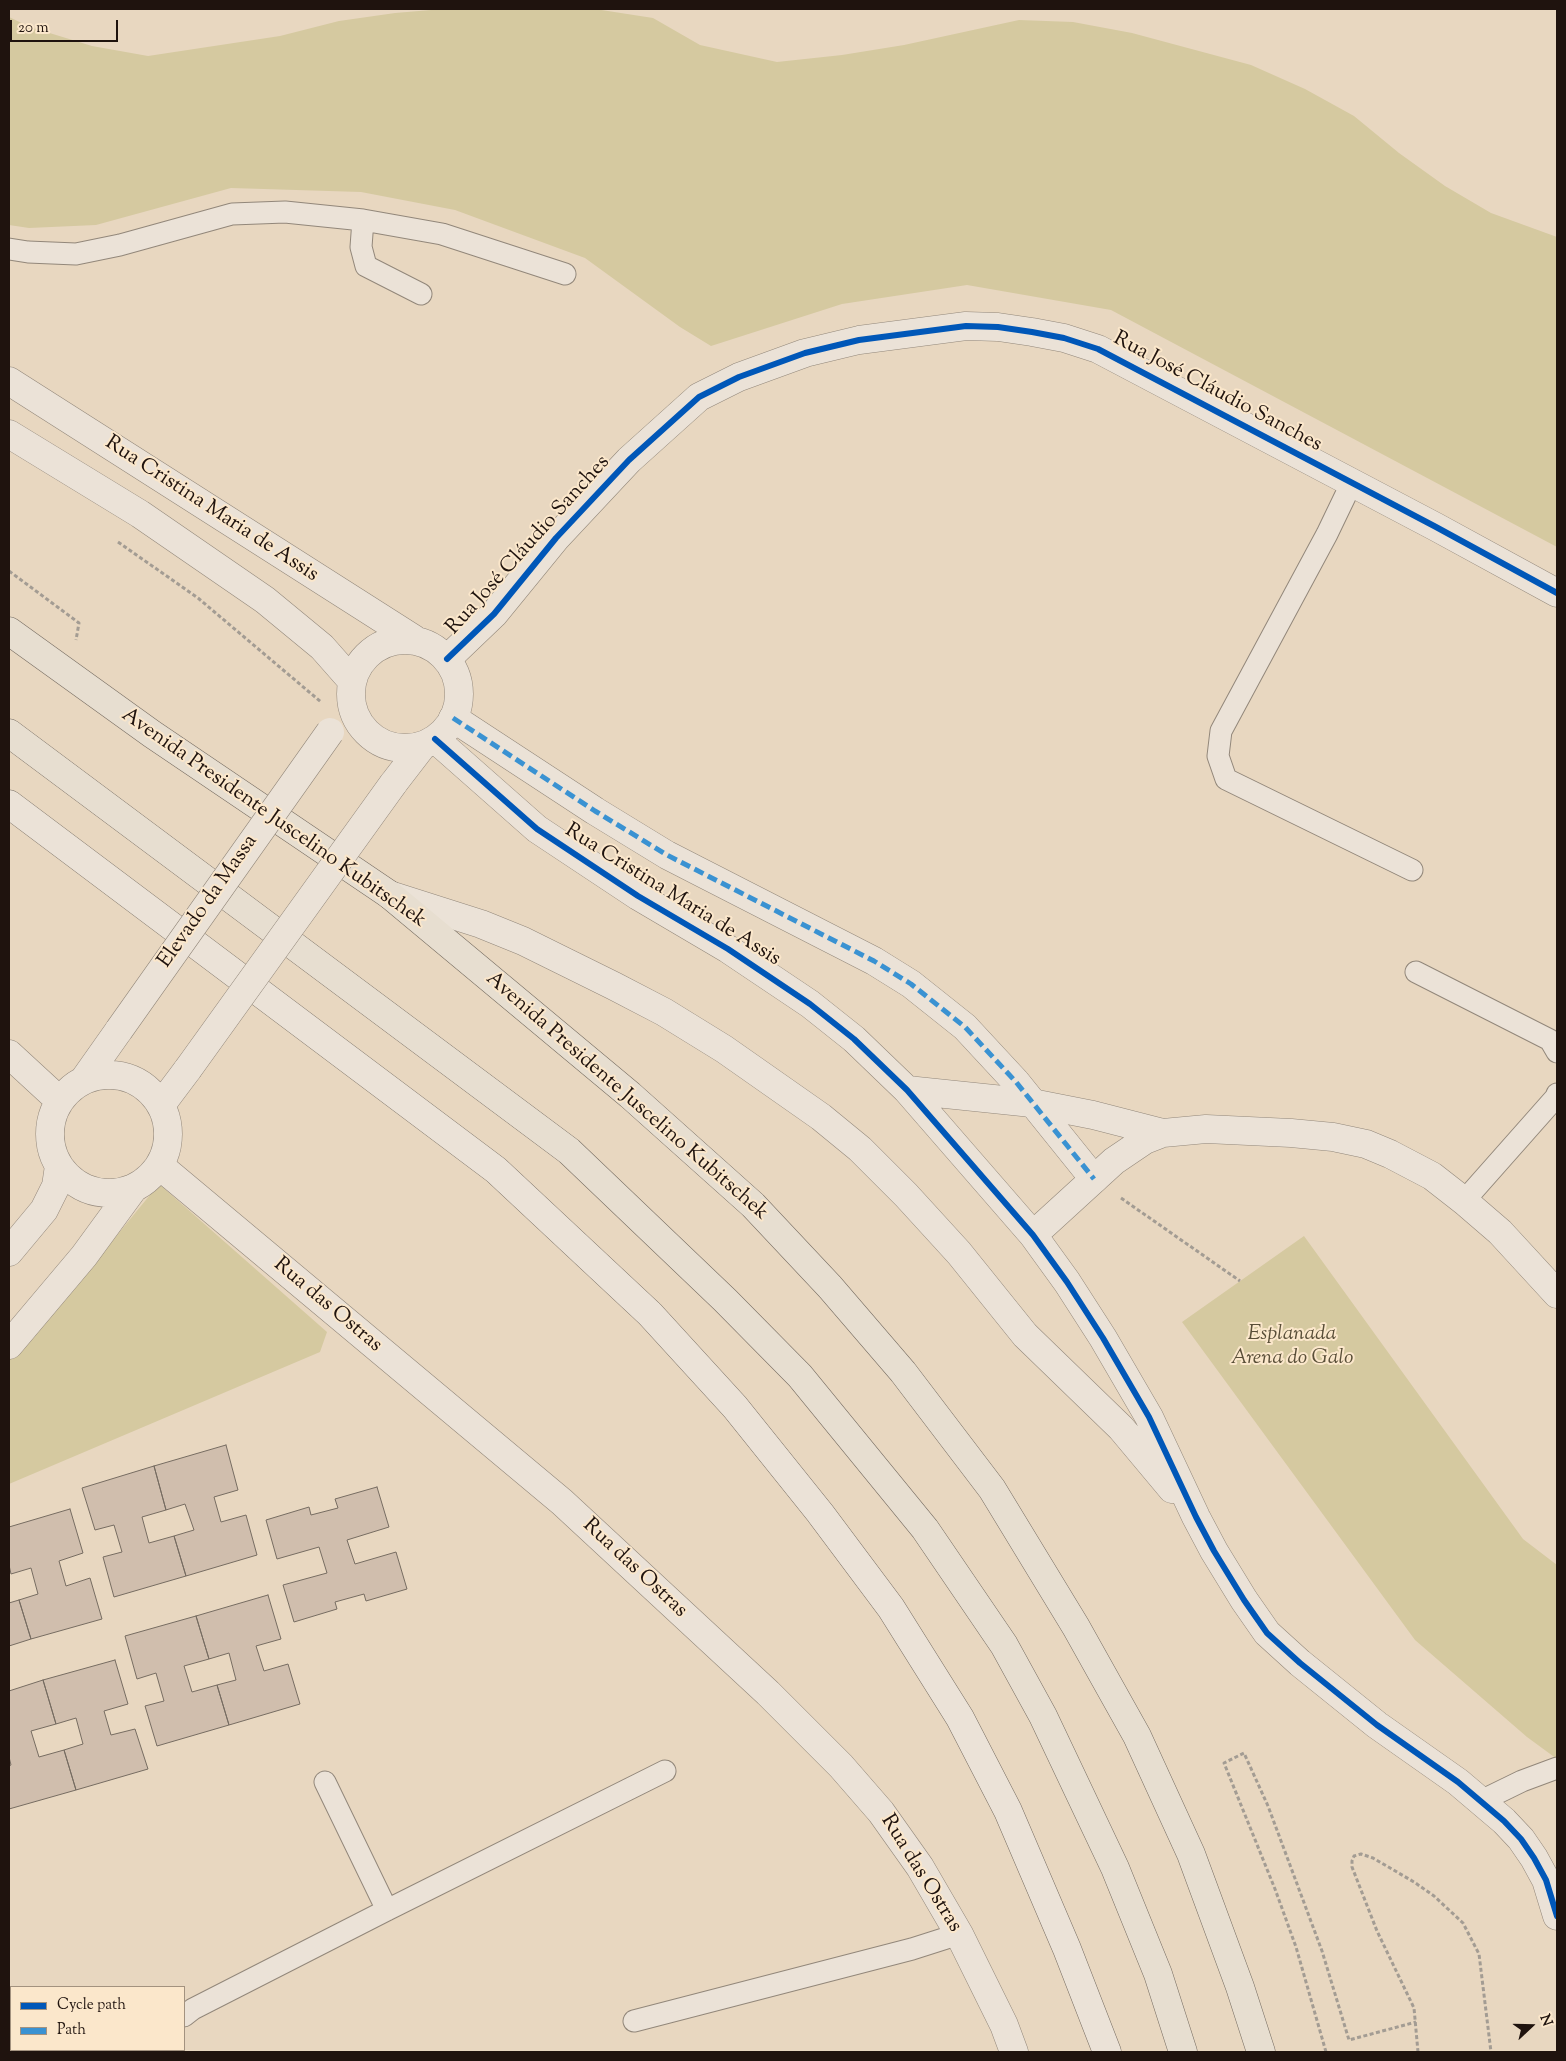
<!DOCTYPE html>
<meta charset="utf-8">
<style>
body{margin:0}
#map{position:relative;width:1566px;height:2061px;overflow:hidden;background:#e8d7c0;font-family:"Sorts Mill Goudy",serif}
canvas{display:block}
.frame{position:absolute;inset:0;border:10px solid #1f130e;pointer-events:none}
.legend{position:absolute;left:10px;top:1986px;width:175px;height:65px;box-sizing:border-box;background:#fbe7cb;border:1px solid #a3927f;margin:0;padding:6px 9px;list-style:none;font-size:15px;color:#1f130e}
.legend li{display:flex;align-items:center;gap:10px;height:25px}
.legend b{width:25px;border:1px solid #a3927f}
.north{position:absolute;left:1506px;top:2001px;width:50px;height:50px;-webkit-text-stroke:4px #fbe7cb;paint-order:stroke;rotate:69deg;font-size:14px;font-weight:700;line-height:20px;text-align:center;color:#1f130e}
.north::after{content:'';display:block;margin:auto;width:18px;height:22px;background:#1f130e;clip-path:polygon(50% 0,100% 100%,50% 72%,0 100%)}
.scale{position:absolute;left:10px;top:20px;width:108px;height:22px;box-sizing:border-box;border:2px solid #1f130e;border-top:0;padding-left:6px;font-size:15px;line-height:18px;white-space:nowrap;color:#1f130e;-webkit-text-stroke:4px #fbe7cb;paint-order:stroke}
</style>
<div id="map">
<canvas width="1566" height="2061"></canvas>
<div class="frame"></div>
<ul class="legend">
<li><b style="height:6px;background:#0057b8"></b>Cycle path</li>
<li><b style="height:6px;background:#3a92d2"></b>Path</li>
</ul>
<div class="north">N</div>
<div class="scale">20 m</div>
</div>
<script>
const g = document.querySelector('canvas').getContext('2d');
g.lineJoin = 'round';
function fill(path, color) { g.fillStyle = color; g.fill(path, 'evenodd'); }
const toPath = rows => new Path2D(rows.map(r => 'M' + r).join(''));
function trace(path, color, width, dash) { g.strokeStyle = color; g.lineWidth = width; g.lineCap = dash ? 'butt' : 'round'; g.setLineDash(dash || []); g.stroke(path); }
function label(font, color, halo, rows, align = 'center') {
  g.font = font + ' "Sorts Mill Goudy",serif'; g.lineWidth = 4; g.setLineDash([]); g.textBaseline = 'middle'; g.strokeStyle = halo; g.fillStyle = color; for (const [text, x, y, turn = 0] of rows) {
    g.save(); g.translate(x, y); g.rotate((+turn || 0) * Math.PI / 180); g.textAlign = isNaN(turn) ? turn : align; if (halo) g.strokeText(text, 0, 0); g.fillText(text, 0, 0); g.restore();
  }
}
const green = toPath([
 [443,9,595,9,653,18,700,45,777,62,842,55,904,45,1019,20,1073,22,1132,33,1251,65,1305,89,1354,116,1399,153,1445,186,1491,213,1557,237,1557,547,1111,310,967,285,842,304,711,346,680,327,585,258,455,210,361,192,231,188,96,225,29,228,9,225,9,17,30,27,92,46,148,56,280,36,339,21,395,13],
 [159,1184,327,1332,320,1352,9,1484,9,1349,85,1274],
 [1304,1236,1523,1539,1557,1565,1557,1759,1527,1737,1415,1640,1182,1322]
]);
const building = toPath([
 [226,1445,238,1490,214,1497,221,1522,246,1515,257,1555,186,1576,174,1536,194,1530,185,1504,166,1510,154,1466,226,1445],
 [154,1466,166,1510,142,1517,149,1543,174,1536,186,1576,114,1597,103,1557,122,1552,114,1525,95,1530,82,1488,154,1466],
 [377,1487,389,1527,347,1540,355,1564,396,1552,407,1589,366,1601,364,1594,335,1602,337,1609,294,1622,283,1585,327,1573,319,1547,277,1559,266,1520,309,1507,311,1515,338,1508,335,1499,377,1487],
 [70,1509,83,1553,59,1561,66,1586,90,1578,102,1619,31,1639,19,1600,38,1594,31,1568,11,1574,9,1565,9,1527,70,1509],
 [268,1595,281,1639,256,1646,264,1671,288,1664,300,1704,229,1725,217,1685,236,1680,229,1653,209,1659,196,1616,268,1595],
 [19,1600,31,1639,9,1646,9,1603,19,1600],
 [196,1616,209,1659,184,1666,192,1692,217,1685,229,1725,157,1746,145,1706,164,1701,156,1673,137,1679,125,1636,196,1616],
 [115,1660,128,1704,104,1711,111,1735,135,1729,148,1769,76,1790,64,1750,83,1744,76,1718,56,1724,43,1680,115,1660],
 [43,1680,56,1724,31,1731,39,1757,64,1750,76,1790,9,1809,9,1766,11,1765,9,1757,9,1691,43,1680]
]);
const path = toPath([
 [118,542,198,598,321,702],
 [9,571,79,623,76,640],
 [1121,1198,1240,1281],
 [1326,2052,1296,1947,1275,1889,1224,1763,1244,1753,1268,1806,1322,1951,1349,2040,1416,2022],
 [1418,2052,1414,2008,1377,1931,1352,1867,1352,1861,1354,1856,1361,1854,1373,1858,1414,1882,1434,1896,1463,1923,1479,1954,1491,2052]
]);
const service = toPath([
 [363,220,361,247,366,266,421,294],
 [9,249,28,252,76,254,120,245,232,214,285,212,363,220,442,234,565,274],
 [1352,482,1327,534,1221,731,1218,756,1226,779,1412,870],
 [1416,972,1550,1040,1557,1052],
 [1464,1201,1556,1097,1557,1094],
 [325,1782,387,1910],
 [1481,1801,1522,1781,1557,1768],
 [184,2016,193,2009,387,1910,665,1771],
 [634,2021,912,1949,959,1934],
 [134,2052,137,2050]
]);
const pedestrian = toPath([
 [453,718,595,811,667,855,874,961,911,984,965,1027,1016,1082,1094,1179]
]);
const minor = toPath([
 [447,659,494,614,556,538,629,460,699,397,739,377,805,353,859,340,966,326,998,327,1032,332,1064,338,1098,349,1436,527,1557,593]
]);
const tertiary = toPath([
 [9,381,414,639],
 [9,434,140,514,265,600,322,647,352,681],
 '351 694a54 54 0 1 1 108 0a54 54 0 1 1-108 0Z',
 [435,739,537,829,638,896,728,949,810,1004,854,1039,907,1090,1033,1235,1067,1282,1103,1338,1149,1417,1196,1517,1214,1551,1244,1600,1267,1633,1300,1663,1377,1725,1458,1782,1504,1821,1521,1839,1534,1858,1546,1880,1557,1916],
 [393,784,423,745],
 [390,895,481,924,523,941,614,986,664,1012,724,1049,821,1117,860,1149,906,1195,959,1253,1025,1335,1121,1428,1172,1489],
 [9,1054,60,1101],
 '50 1134a59 59 0 1 1 118 0a59 59 0 1 1-118 0Z',
 [83,1081,119,1030],
 [907,1090,1032,1103,1093,1115,1163,1133],
 [161,1105,188,1069],
 [160,1166,562,1502,768,1693,841,1766,881,1812,920,1867,959,1934,1004,2025,1014,2052],
 [1033,1235,1114,1161,1145,1140,1163,1133,1206,1129,1291,1133,1333,1137,1366,1144,1390,1154,1432,1176,1464,1201,1500,1232,1557,1294],
 [9,1252,44,1210,56,1186,59,1166],
 [9,1345,84,1256,133,1189]
]);
const secondary = toPath([
 [9,804,496,1170,650,1314,735,1407,820,1513,891,1608,960,1718,1008,1811,1067,1949,1107,2052]
]);
const trunk = toPath([
 [9,631,152,734,390,895,630,1095,753,1205,830,1287,903,1372,992,1489,1076,1627,1137,1736,1191,1854,1240,1987,1261,2052],
 [9,733,569,1151,725,1300,800,1376,925,1529,1004,1645,1043,1716,1115,1868,1158,1974,1183,2052]
]);
const tertiaryBridge = toPath([
 [119,1030,330,732],
 [188,1069,393,784]
]);
const quiet = toPath([
 [453,718,595,811,667,855,874,961,911,984,965,1027,1016,1082,1094,1179]
]);
const cycleway = toPath([
 [447,659,494,614,556,538,629,460,699,397,739,377,805,353,859,340,966,326,998,327,1032,332,1064,338,1098,349,1436,527,1557,593],
 [435,739,537,829,638,896,728,949,810,1004,854,1039,907,1090,1033,1235,1067,1282,1103,1338,1149,1417,1196,1517,1214,1551,1244,1600,1267,1633,1300,1663,1377,1725,1458,1782,1504,1821,1521,1839,1534,1858,1546,1880,1557,1916]
]);
const streetNames = [
 ["Rua José Cláudio Sanches",1217,393,28],
 ["Rua Cristina Maria de Assis",211,510,33],
 ["Rua José Cláudio Sanches",529,546,-48],
 ["Avenida Presidente Juscelino Kubitschek",273,819,35],
 ["Rua Cristina Maria de Assis",672,896,32],
 ["Elevado da Massa",209,902,-55],
 ["Avenida Presidente Juscelino Kubitschek",626,1097,41],
 ["Rua das Ostras",327,1306,40],
 ["Rua das Ostras",634,1569,43],
 ["Rua das Ostras",920,1874,58]
];
const parkNames = [
 ["Esplanada",1292,1335],
 ["Arena do Galo",1292,1359]
];
fill(green, '#d5c9a0');
fill(building, '#d0bead');
trace(building, '#766c61', 1);
trace(service, '#92877a', 23);
trace(pedestrian, '#92877a', 29);
trace(minor, '#92877a', 29);
trace(tertiary, '#92877a', 29);
trace(secondary, '#766c61', 29);
trace(trunk, '#766c61', 29);
trace(path, '#a39c93', 3, [4, 2.5]);
trace(service, '#ebe2d7', 21);
trace(pedestrian, '#ebe2d7', 28);
trace(minor, '#ebe2d7', 28);
trace(tertiary, '#ebe2d7', 28);
trace(secondary, '#ebe2d7', 28);
trace(trunk, '#e7ded0', 28);
trace(tertiaryBridge, '#92877a', 29, []);
trace(tertiaryBridge, '#ebe2d7', 28);
trace(quiet, '#3a92d2', 5, [10, 5]);
trace(cycleway, '#0057b8', 6);
label('21px', '#1f130e', '#fbe7cb', streetNames);
label('italic 21px', '#594e38', '#fbe7cb', parkNames);
</script>
